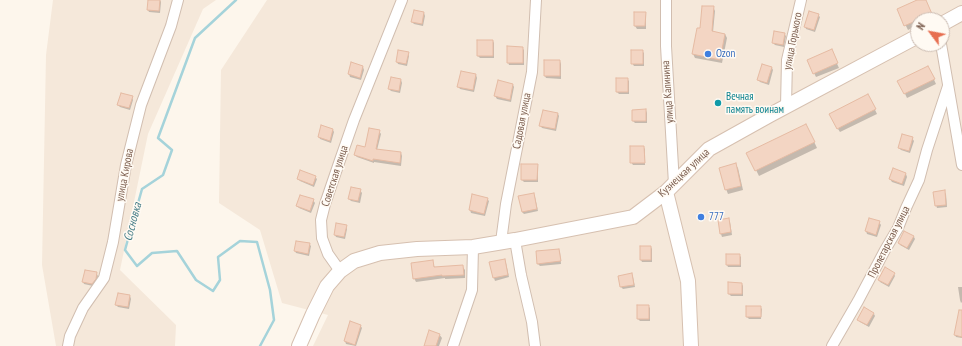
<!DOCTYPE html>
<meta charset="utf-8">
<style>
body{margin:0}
#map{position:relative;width:962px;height:346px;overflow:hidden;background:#fdf6ec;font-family:"PT Sans Narrow",sans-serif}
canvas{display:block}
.north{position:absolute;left:910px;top:12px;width:40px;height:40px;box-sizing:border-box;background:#fffaf3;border:1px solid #cabbb1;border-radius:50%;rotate:302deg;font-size:11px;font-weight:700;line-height:16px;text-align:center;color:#7a5c4d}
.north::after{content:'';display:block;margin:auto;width:14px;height:18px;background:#e76f51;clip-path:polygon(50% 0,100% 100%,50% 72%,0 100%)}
</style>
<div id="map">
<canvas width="962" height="346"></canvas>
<div class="north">N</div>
</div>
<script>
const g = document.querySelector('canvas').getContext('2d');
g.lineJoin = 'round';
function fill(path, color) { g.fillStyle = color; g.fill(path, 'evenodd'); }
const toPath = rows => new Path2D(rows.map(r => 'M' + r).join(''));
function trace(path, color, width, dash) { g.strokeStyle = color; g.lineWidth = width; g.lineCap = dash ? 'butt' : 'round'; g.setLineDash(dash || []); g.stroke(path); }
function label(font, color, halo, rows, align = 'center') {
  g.font = font + ' "PT Sans Narrow",sans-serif'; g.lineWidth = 3; g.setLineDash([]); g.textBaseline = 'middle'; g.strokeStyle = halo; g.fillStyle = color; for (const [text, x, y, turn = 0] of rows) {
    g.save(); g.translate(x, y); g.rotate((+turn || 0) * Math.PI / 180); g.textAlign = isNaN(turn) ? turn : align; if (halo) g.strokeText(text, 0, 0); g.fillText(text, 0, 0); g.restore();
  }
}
const residential = toPath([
 [53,0,216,0,203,9,148,134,120,270,176,325,175,346,56,346,42,265,46,55],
 [267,0,962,0,962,346,313,346,328,315,282,303,260,230,219,203,221,70],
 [918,20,942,20,942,44,918,44]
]);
const shadow = toPath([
 [149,0,160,0,161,2,160,13,149,12,148,10],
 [920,0,925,0,933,18,929,20,918,20,918,25,908,30,898,10],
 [713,7,715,11,713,32,725,34,727,38,722,63,695,58,693,54,701,30],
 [424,13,425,16,423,26,414,24,412,22],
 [635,13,645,13,646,16,646,29,637,29,635,26],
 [818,15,820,17,815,32,806,29,805,26],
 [784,34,786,36,784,47,775,45,773,43],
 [493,41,494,43,494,58,480,58,478,56],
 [522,48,524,50,524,65,509,65,508,62],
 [642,51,644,53,644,66,634,66,632,63],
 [408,53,409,56,407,66,398,64,397,62],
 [833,55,839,68,816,77,814,73],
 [560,61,561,64,561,79,546,78,545,76],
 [352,64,363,67,364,70,361,80,350,77,349,74],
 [763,65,772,68,773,70,769,85,760,82,758,79],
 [930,71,936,84,907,98,899,81],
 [462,72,476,75,477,78,474,92,460,89,458,86],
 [627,79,629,81,629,94,619,94,617,92],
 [401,80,402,83,400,93,391,91,389,89],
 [513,85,514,87,511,102,497,99,495,96],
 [868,95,877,114,840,132,838,129],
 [132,97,133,100,130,110,120,107,118,105],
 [646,110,647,113,647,123,635,123,633,121],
 [558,114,559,116,556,131,542,128,540,125],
 [333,130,334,132,331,143,320,139,319,137],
 [379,131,381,134,377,150,401,153,402,156,401,166,374,162,374,163,357,157,355,155,366,148],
 [809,131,817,148,759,176,748,154],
 [912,138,914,141,910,153,901,150,899,148],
 [643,147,645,149,645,165,633,165,631,162],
 [735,164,738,168,743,190,728,194,726,189],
 [537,165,538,167,538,182,524,182,522,180],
 [894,170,906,174,907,177,904,186,892,182,890,179],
 [315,177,317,179,314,187,300,181,298,179],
 [360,190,362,193,360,203,351,201,349,199],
 [944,192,946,194,947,207,937,208,936,205],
 [533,194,535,197,538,211,524,214,522,212,519,197],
 [487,199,489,201,485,216,471,213,470,210],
 [313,200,315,203,311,213,299,208,297,206],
 [870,219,879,222,881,225,877,237,867,234,866,231],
 [728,220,730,222,732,235,722,237,721,234,719,221],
 [346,226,347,229,345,239,336,237,335,235],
 [905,232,914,237,915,239,909,250,900,245,899,243],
 [309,244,311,246,309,256,296,253,295,251],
 [651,247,652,249,652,262,642,262,641,260],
 [559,250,560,252,561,264,540,266,538,264],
 [739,255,741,257,741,267,728,267,727,265],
 [505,260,506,263,509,277,495,281,494,278,491,263],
 [432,261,435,268,462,266,465,270,465,278,445,279,445,278,416,282,414,278],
 [96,273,98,276,96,282,93,286,84,284,83,282],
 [632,274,633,277,635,287,623,289,621,287],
 [894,274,895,276,889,287,880,282,879,280],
 [742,284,743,286,743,296,731,296,729,294],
 [958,287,962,287,962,302,961,303,960,300],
 [130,296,131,299,129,309,118,307,116,305],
 [648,306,650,308,650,321,640,321,638,319],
 [760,307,762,309,761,319,749,319,747,317],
 [874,314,875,316,869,327,860,322,859,320],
 [962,323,962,338,956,337,955,335],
 [360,325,362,328,356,346,346,344,345,341],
 [439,334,442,338,439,346,425,346]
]);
const stream = toPath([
 [236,0,195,38,158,138,172,150,163,175,142,189,125,250,137,266,152,253,177,251,196,280,213,291,220,280,218,257,240,241,257,242,270,290,274,320,260,346]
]);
const building = toPath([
 [148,0,160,0,159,11,147,10,148,0],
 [917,0,926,0,932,14,904,26,897,9,917,0],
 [702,6,714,6,712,31,725,34,720,60,692,54,697,28,700,28,702,6],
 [414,10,424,12,422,24,411,22,414,10],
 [809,11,819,14,814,30,804,27,809,11],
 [634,12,646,12,645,26,634,26,634,12],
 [774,31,785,33,783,45,772,43,774,31],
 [477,40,493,40,493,56,477,56,477,40],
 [507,46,523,47,523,63,507,63,507,46],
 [832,49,838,63,813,74,807,60,832,49],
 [398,50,409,52,406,64,396,62,398,50],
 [631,50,643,50,643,64,631,64,631,50],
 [544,60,560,60,560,76,544,76,544,60],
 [351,62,363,66,360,78,348,74,351,62],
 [762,64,772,67,767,83,757,80,762,64],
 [928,66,935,79,904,94,897,81,928,66],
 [461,71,476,74,473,90,457,87,461,71],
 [391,77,401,79,399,91,388,89,391,77],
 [616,78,628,78,628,92,616,92,616,78],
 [498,80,513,84,510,100,494,96,498,80],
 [121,93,133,96,129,108,117,105,121,93],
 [868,94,876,109,837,129,829,114,868,94],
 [646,109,646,121,632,121,632,110,646,109],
 [543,110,558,113,555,129,539,126,543,110],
 [806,124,815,142,755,171,746,153,806,124],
 [321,125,333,129,330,141,318,137,321,125],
 [369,128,380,130,376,149,401,152,400,163,373,159,373,161,354,155,357,145,365,147,369,128],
 [902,134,913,137,909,151,898,148,902,134],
 [630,146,644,146,645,163,630,163,630,146],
 [736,163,741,186,725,190,719,168,736,163],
 [521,164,538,164,537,180,521,180,521,164],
 [893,168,906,173,902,184,889,179,893,168],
 [300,170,316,176,313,185,297,179,300,170],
 [351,187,361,189,358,201,348,199,351,187],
 [945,190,946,205,935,206,933,192,945,190],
 [534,193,537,209,522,212,518,196,534,193],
 [472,194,488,198,484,214,469,210,472,194],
 [300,195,314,199,310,211,296,206,300,195],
 [729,218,731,232,720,234,718,220,729,218],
 [869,218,880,221,876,235,865,231,869,218],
 [336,223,347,225,344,237,334,235,336,223],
 [904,231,914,236,907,248,898,243,904,231],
 [296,241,310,243,308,254,294,251,296,241],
 [640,246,651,246,651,260,640,260,640,246],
 [559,249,561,261,537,264,536,251,559,249],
 [726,254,740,254,740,265,726,265,726,254],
 [505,259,508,275,493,278,489,262,505,259],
 [433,260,434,267,463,265,464,275,442,276,442,275,413,279,411,263,433,260],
 [885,267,895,273,888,285,878,280,885,267],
 [85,270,97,272,96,279,92,284,82,282,85,270],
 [632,273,634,285,620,287,618,276,632,273],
 [728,282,742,283,742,294,728,294,728,282],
 [118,293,130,295,128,307,115,305,118,293],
 [637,305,649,305,649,319,637,319,637,305],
 [746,306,761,306,761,317,746,317,746,306],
 [864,307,874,313,867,325,857,320,864,307],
 [959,310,962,310,962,337,954,335,959,310],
 [350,321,361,325,355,345,344,341,350,321],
 [429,330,440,334,436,346,424,346,429,330]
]);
const street = toPath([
 [666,0,666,46,674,184],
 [941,44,962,165],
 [786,106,787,60,801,0],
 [515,240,521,275,532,322,535,346],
 [501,242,506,204,532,72,536,0],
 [340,271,328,254,322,238,321,220,325,204,339,163,354,120,402,0],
 [68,346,70,336,83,308,104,278,113,242,126,165,141,105,171,26,178,0],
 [453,346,472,290,473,247],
 [832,346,858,301,885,250,898,228,906,208,919,180,927,150,948,86]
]);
const secondary = toPath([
 [942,24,962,13],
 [666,192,688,281,691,346],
 [299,346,313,314,327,286,340,271,354,261,380,253,417,249,473,247,515,240,633,217,666,192,709,149,770,115,918,36]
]);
const markers = [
 [708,54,4,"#3f7fe0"],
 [718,103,4,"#0f9aa8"],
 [701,217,4,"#3f7fe0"]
];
const streetNames = [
 ["улица Горького",793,41,-79],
 ["улица Калинина",668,92,-94],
 ["Садовая улица",522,121,-79],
 ["Кузнецкая улица",684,173,-43],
 ["улица Кирова",125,175,-79],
 ["Советская улица",335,176,-72],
 ["Пролетарская улица",889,242,-63]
];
const shopNames = [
 ["Ozon",716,54],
 ["777",709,217]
];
const cultureNames = [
 ["Вечная",726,97],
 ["память воинам",726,110]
];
const waterNames = [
 ["Сосновка",133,222,-75]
];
fill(residential, '#f5e8da');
fill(shadow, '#0003');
trace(stream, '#a5d3da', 2.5);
fill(building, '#f3d5c3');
trace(building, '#e6bba3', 1);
trace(street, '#d1beb0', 12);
trace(secondary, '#d6c0b0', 16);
trace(street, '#fff', 10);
trace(secondary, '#fff', 14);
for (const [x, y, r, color] of markers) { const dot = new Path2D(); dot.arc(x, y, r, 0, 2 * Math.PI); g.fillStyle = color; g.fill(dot); trace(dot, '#fffaf3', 1.5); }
label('11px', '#7a5c4d', '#fffaf3', streetNames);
label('11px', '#366cbe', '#fffaf3', shopNames, 'left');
label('11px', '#0d838f', '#fffaf3', cultureNames, 'left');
label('italic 12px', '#437c86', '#fffaf3', waterNames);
</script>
